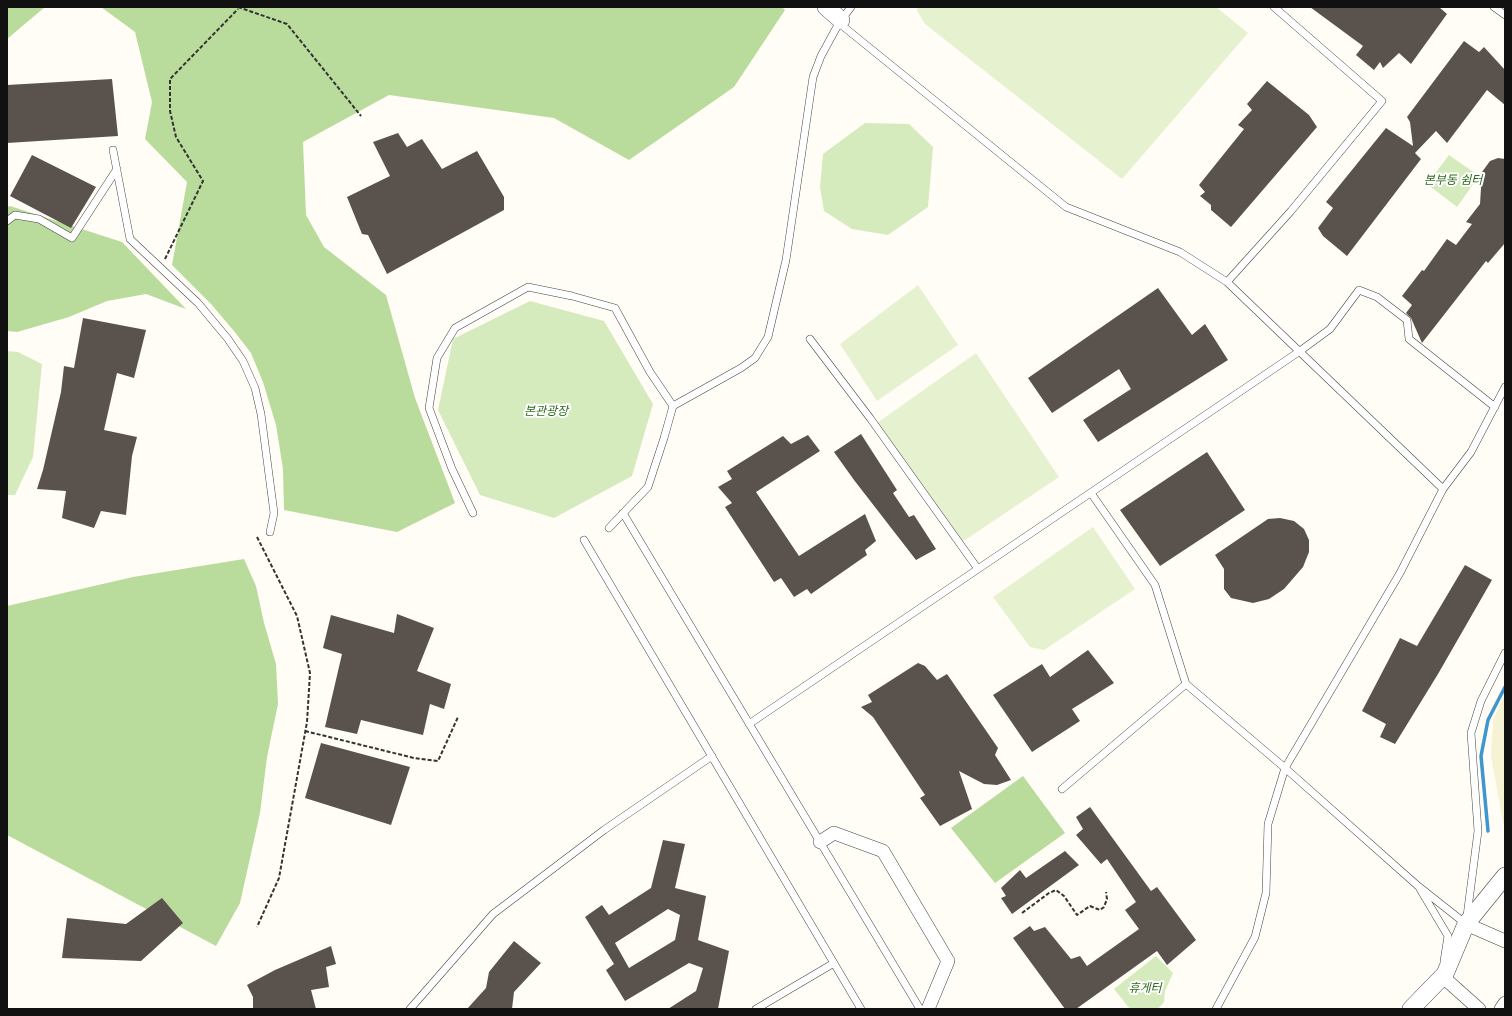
<!DOCTYPE html>
<meta charset="utf-8">
<style>
body{margin:0}
#map{position:relative;width:1512px;height:1016px;overflow:hidden;background:#fffdf5;font-family:"Libre Baskerville",serif}
canvas{display:block}
.frame{position:absolute;inset:0;border:8px solid #111;pointer-events:none}
</style>
<div id="map">
<canvas width="1512" height="1016"></canvas>
<div class="frame"></div>
</div>
<script>
const g = document.querySelector('canvas').getContext('2d');
g.lineJoin = 'round';
function fill(path, color) { g.fillStyle = color; g.fill(path, 'evenodd'); }
const toPath = rows => new Path2D(rows.map(r => 'M' + r).join(''));
function trace(path, color, width, dash) { g.strokeStyle = color; g.lineWidth = width; g.lineCap = dash ? 'butt' : 'round'; g.setLineDash(dash || []); g.stroke(path); }
function label(font, color, halo, rows, align = 'center') {
  g.font = font + ' "Libre Baskerville","Noto Sans KR",serif'; g.lineWidth = 4; g.setLineDash([]); g.textBaseline = 'middle'; g.strokeStyle = halo; g.fillStyle = color; for (const [text, x, y, turn = 0] of rows) {
    g.save(); g.translate(x, y); g.rotate((+turn || 0) * Math.PI / 180); g.textAlign = isNaN(turn) ? turn : align; if (halo) g.strokeText(text, 0, 0); g.fillText(text, 0, 0); g.restore();
  }
}
const farmland = toPath([
 [1505,694,1505,833,1491,756,1493,720]
]);
const green = toPath([
 [865,123,909,124,933,147,928,207,888,235,852,229,824,211,820,187,823,154],
 [1449,155,1479,176,1457,207,1427,184],
 [530,301,604,321,653,404,632,476,554,518,480,495,438,410,453,339],
 [7,351,18,352,42,364,33,457,15,495,7,495],
 [1156,956,1173,973,1165,991,1164,1002,1158,1009,1130,1009,1114,989]
]);
const forest = toPath([
 [7,7,45,7,7,39],
 [101,7,782,7,785,10,734,87,629,160,554,118,389,95,303,142,306,215,324,247,386,295,415,398,455,503,397,532,284,510,283,469,276,425,263,382,251,353,234,331,211,304,172,265,187,182,145,139,152,102,135,32],
 [10,206,122,242,186,309,146,294,107,301,69,317,17,332,7,331,7,207],
 [244,559,256,586,264,623,276,664,278,704,267,757,260,813,240,903,216,946,7,835,7,606,133,577],
 [1023,776,1065,833,995,883,951,828]
]);
const pitch = toPath([
 [918,7,1216,7,1248,33,1122,179,925,24,917,11],
 [918,285,958,345,877,401,840,344],
 [976,353,1059,477,959,544,874,425],
 [1093,527,1135,589,1044,650,1030,647,993,597]
]);
const stream = toPath([
 [1488,831,1481,756,1488,720,1505,687]
]);
const building = toPath([
 [1310,7,1439,7,1447,14,1411,64,1399,53,1383,68,1380,62,1374,70,1356,55,1363,46],
 [1464,41,1479,52,1484,47,1505,70,1505,105,1487,90,1447,143,1436,131,1415,153,1421,159,1347,256,1323,236,1318,228,1333,208,1326,202,1386,128,1413,146,1410,122,1407,117],
 [112,79,118,136,7,143,7,85],
 [1267,81,1309,115,1317,127,1231,227,1211,210,1211,205,1200,196,1205,192,1199,185,1244,129,1238,125,1252,110,1247,104],
 [398,133,407,147,422,139,442,169,477,151,504,197,504,210,387,274,368,235,362,234,347,197,390,176,373,142],
 [32,155,96,187,71,228,10,196],
 [1498,158,1505,159,1505,243,1488,263,1486,261,1422,343,1411,318,1406,313,1412,305,1402,296,1422,270,1424,271,1447,239,1456,245,1472,224,1466,222,1480,204,1482,172,1490,161],
 [1158,288,1192,335,1205,324,1228,360,1098,442,1083,420,1131,389,1119,369,1052,413,1028,378],
 [83,318,146,330,134,378,117,373,104,430,137,437,132,456,126,515,101,511,94,528,62,518,66,491,37,489,43,470,61,392,64,366,74,368],
 [861,434,897,490,893,493,909,517,914,515,936,549,916,560,854,480,834,452],
 [808,435,820,451,756,492,799,556,865,514,876,541,865,550,867,555,811,594,807,589,794,597,781,578,774,582,725,507,732,503,718,487,732,479,727,471,783,436,791,444],
 [1207,452,1245,510,1160,566,1120,510],
 [1280,518,1294,521,1304,529,1309,540,1309,552,1303,567,1284,589,1269,599,1253,603,1231,598,1224,589,1224,569,1215,555,1268,519],
 [1465,565,1492,580,1438,674,1395,744,1380,737,1386,724,1362,711,1400,638,1417,646],
 [397,614,434,628,417,671,451,684,444,709,430,704,423,735,361,720,357,734,325,727,342,654,323,648,331,615,394,633],
 [1088,650,1114,683,1072,709,1080,721,1032,752,993,695,1042,664,1050,677],
 [918,663,925,666,937,680,947,674,998,748,995,755,1011,780,997,785,984,784,959,771,972,809,940,826,920,798,925,795,873,717,861,707,872,702,868,695],
 [321,743,410,767,391,825,305,798],
 [1090,807,1151,891,1157,887,1196,940,1167,965,1157,951,1076,1009,1065,1009,1013,938,1030,926,1034,931,1045,927,1071,959,1080,956,1087,966,1139,929,1125,910,1136,902,1107,859,1101,864,1076,835,1083,829,1076,817],
 [663,840,685,844,675,888,706,896,698,940,729,951,718,1009,668,1009,696,991,703,968,689,963,625,1001,606,970,614,964,585,917,602,905,609,915,651,888],
 [668,909,680,915,675,940,629,968,615,943],
 [1065,851,1079,865,1012,914,1001,898,1006,896,1001,888,1020,870,1026,878],
 [162,898,183,923,141,961,62,958,67,918,126,924],
 [514,941,541,963,514,992,512,1009,467,1009,486,988,489,972],
 [331,946,336,964,326,967,329,987,311,990,316,1009,253,1009,253,997,247,985,275,970]
]);
const path = toPath([
 [238,7,287,24,361,116],
 [165,259,203,181,176,137,170,111,170,79,238,9],
 [257,537,297,616,310,673,307,722,279,878,257,927],
 [305,731,414,758,438,761,458,717],
 [1022,913,1049,893,1056,890,1064,896,1077,915,1090,906,1100,910,1104,907,1107,899,1106,892]
]);
const service = toPath([
 [1494,7,1505,15],
 [839,23,1066,207,1180,252,1227,282,1443,489,1400,573,1285,768,1268,824,1266,893,1255,937,1216,1009],
 [113,150,130,239,198,303,228,339,243,361,255,388,261,414,274,513,270,532],
 [7,221,15,215,39,219,72,238,117,169],
 [1227,282,1291,211,1382,101,1274,7],
 [810,339,870,418,978,569],
 [1443,489,1471,452,1505,387],
 [1091,493,1155,585,1186,684,1285,768,1418,886,1466,924],
 [473,513,452,469,429,408,437,358,455,328,528,287,572,296,615,308,650,372,673,406],
 [623,513,920,1009],
 [609,528,648,487,664,438,673,406,741,368,755,358,768,337,786,260,813,77,821,56,839,23,851,7],
 [584,540,861,1009],
 [749,724,1300,351,1330,329,1359,290,1377,297,1407,320,1409,339,1495,407],
 [1062,789,1186,684],
 [1420,889,1448,936,1444,961],
 [1467,916,1478,831,1471,733,1481,701,1505,653],
 [410,1009,493,914,604,830,712,756],
 [756,1009,834,963]
]);
const minor = toPath([
 [820,842,834,833,883,851,948,961,928,1009],
 [1466,924,1505,941],
 [1442,976,1479,1009],
 [1501,1009,1505,1003]
]);
const tertiary = toPath([
 [826,7,841,20],
 [1411,1009,1445,974,1466,924,1505,876]
]);
const parkNames = [
 ["본부동 쉼터",1453,181],
 ["본관광장",546,412],
 ["휴게터",1145,989]
];
fill(farmland, '#f6f3d4');
fill(green, '#d5ebbd');
fill(forest, '#b9dc9c');
fill(pitch, '#e6f2cf');
trace(stream, '#3f96cf', 3.5);
fill(building, '#5a524d');
trace(service, '#444', 8);
trace(minor, '#444', 14);
trace(tertiary, '#444', 18);
trace(path, '#333', 2, [4, 2]);
trace(service, '#fff', 7);
trace(minor, '#fff', 13);
trace(tertiary, '#fff', 17);
label('italic 12px', '#2f6b1f', '#fff', parkNames);
</script>
